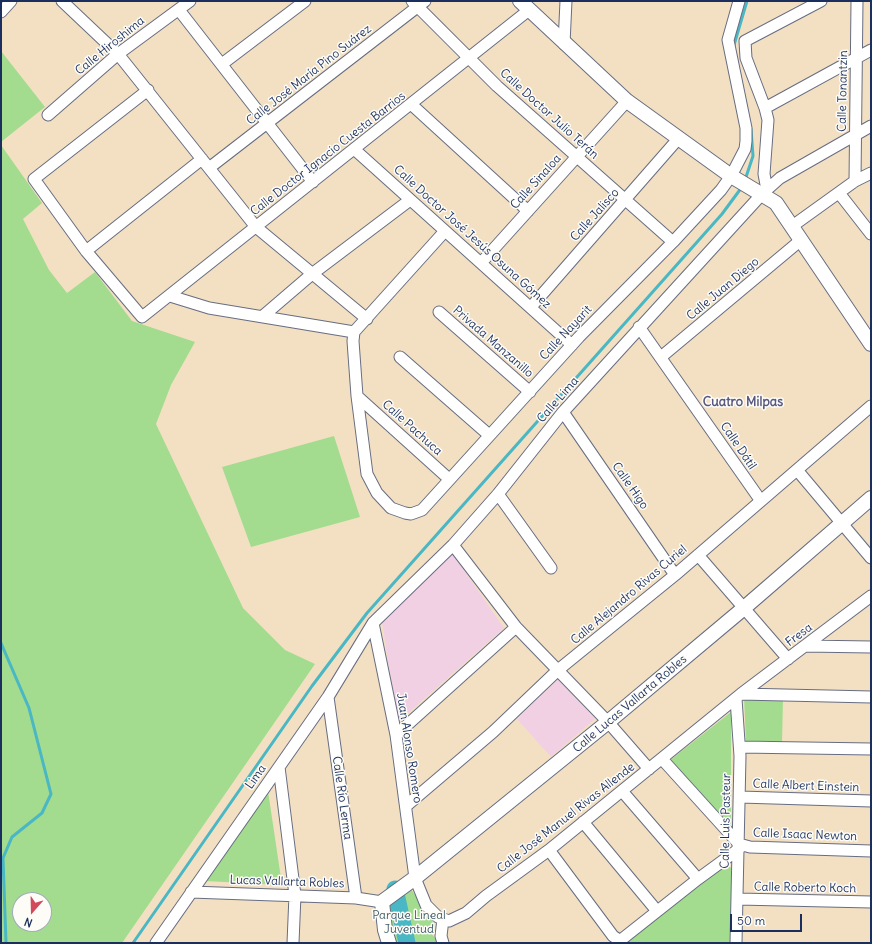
<!DOCTYPE html>
<meta charset="utf-8">
<style>
body{margin:0}
#map{position:relative;width:872px;height:944px;overflow:hidden;background:#f3e0c3;font-family:Delius,sans-serif}
canvas{display:block}
.frame{position:absolute;inset:0;border:2px solid #1b2f5e;pointer-events:none}
.north{position:absolute;left:12px;top:892px;width:40px;height:40px;box-sizing:border-box;background:#fdfcf7;border:1px solid #a3aaba;border-radius:50%;rotate:200deg;font-size:11px;font-weight:700;line-height:16px;text-align:center;color:#1b2f5e}
.north::after{content:'';display:block;margin:auto;width:14px;height:18px;background:#d1495b;clip-path:polygon(50% 0,100% 100%,50% 72%,0 100%)}
.scale{position:absolute;left:730px;top:914px;width:72px;height:18px;box-sizing:border-box;border:2px solid #1b2f5e;border-top:0;padding-left:5px;font-size:12px;line-height:14px;white-space:nowrap;color:#1b2f5e;-webkit-text-stroke:3px #fdfcf7;paint-order:stroke}
</style>
<div id="map">
<canvas width="872" height="944"></canvas>
<div class="frame"></div>
<div class="north">N</div>
<div class="scale">50 m</div>
</div>
<script>
const g = document.querySelector('canvas').getContext('2d');
g.lineJoin = 'round';
function fill(path, color) { g.fillStyle = color; g.fill(path, 'evenodd'); }
const toPath = rows => new Path2D(rows.map(r => 'M' + r).join(''));
function trace(path, color, width, dash) { g.strokeStyle = color; g.lineWidth = width; g.lineCap = dash ? 'butt' : 'round'; g.setLineDash(dash || []); g.stroke(path); }
function label(font, color, halo, rows, align = 'center') {
  g.font = font + ' Delius,sans-serif'; g.lineWidth = 3; g.setLineDash([]); g.textBaseline = 'middle'; g.strokeStyle = halo; g.fillStyle = color; for (const [text, x, y, turn = 0] of rows) {
    g.save(); g.translate(x, y); g.rotate((+turn || 0) * Math.PI / 180); g.textAlign = isNaN(turn) ? turn : align; if (halo) g.strokeText(text, 0, 0); g.fillText(text, 0, 0); g.restore();
  }
}
const built = toPath([
 [452,553,504,628,397,723,382,621],
 [558,679,595,719,551,757,517,719]
]);
const green = toPath([
 [1,51,45,107,1,142],
 [1,145,42,203,23,219,49,270,67,293,95,272,132,321,195,342,171,385,156,424,243,608,285,650,315,664,122,943,1,943],
 [20,900,44,900,44,924,20,924],
 [334,436,360,517,251,547,222,467],
 [744,697,783,698,782,743,746,741],
 [731,712,731,832,669,761],
 [268,791,282,885,205,881],
 [725,864,733,869,731,943,625,943],
 [409,886,435,925,431,933,439,943,395,943,383,903]
]);
const stream = toPath([
 [734,45,747,1],
 [745,180,753,156,751,129],
 [1,643,29,708,51,794,42,813,12,837,3,858,6,943],
 [133,943,312,686,367,613,722,214,742,187]
]);
const river = toPath([
 [395,889,407,943]
]);
const minor = toPath([
 [62,1,118,54,256,227,367,319],
 [412,1,497,86,673,242],
 [179,10,313,182],
 [1,12,11,1],
 [564,44,566,1],
 [222,64,305,1],
 [148,90,34,179,86,251,142,317,529,10],
 [412,105,528,211],
 [765,108,871,50],
 [48,115,118,54,190,1],
 [354,149,572,345],
 [209,168,425,1],
 [855,181,857,1],
 [767,190,764,174,768,120,765,108,746,58,745,41,821,1],
 [839,193,871,234],
 [791,227,855,181,871,173],
 [445,231,354,332,353,341,357,396,367,474,377,493,391,508,405,513,411,514,422,510,579,337,673,242,721,190,731,176,745,149,746,141,746,128,728,40,739,1],
 [86,251,202,159],
 [481,263,627,101],
 [170,296,209,308,354,332],
 [531,307,678,139],
 [439,312,530,392],
 [263,316,312,274,410,200],
 [639,327,761,501],
 [400,357,489,435],
 [661,357,801,240],
 [357,396,449,479],
 [563,412,675,575],
 [797,470,871,558],
 [498,494,551,568],
 [453,545,516,627,608,722,649,769],
 [698,555,788,659],
 [373,623,396,735,415,878,426,905,438,917,449,921,466,913,486,896,549,850,741,694,871,596],
 [805,646,871,647],
 [741,694,871,697],
 [328,697,356,898],
 [736,699,740,756,736,943],
 [396,735,516,627],
 [740,747,871,749],
 [662,759,739,844,750,847,871,851],
 [279,767,295,895,293,943],
 [622,791,698,879],
 [740,797,871,801],
 [406,806,493,732,558,670,675,575,871,406],
 [583,822,657,911],
 [549,850,613,936,619,940],
 [191,892,356,898,382,902],
 [738,899,871,902],
 [443,919,441,936,443,943],
 [156,943,328,697,373,623,453,545,498,494,563,412,762,194,780,178,871,126],
 [617,943,698,879,739,849]
]);
const tertiary = toPath([
 [520,1,627,101,731,176,776,203,871,344],
 [389,943,385,930,382,902,415,878,608,722,744,608,871,498]
]);
const streetNames = [
 ["Calle Hiroshima",110,46,-39],
 ["Calle José María Pino Suárez",309,75,-38],
 ["Calle Tonantzin",843,91,-89],
 ["Calle Doctor Julio Terán",549,114,42],
 ["Calle Doctor Ignacio Cuesta Barrios",328,154,-38],
 ["Calle Sinaloa",536,182,-48],
 ["Calle Jalisco",595,215,-48],
 ["Calle Doctor José Jesús Osuna Gómez",472,237,42],
 ["Calle Juan Diego",723,289,-40],
 ["Calle Nayarit",566,333,-47],
 ["Privada Manzanillo",493,342,41],
 ["Calle Lima",558,400,-49],
 ["Calle Pachuca",412,428,42],
 ["Calle Dátil",738,446,56],
 ["Calle Higo",630,486,55],
 ["Calle Alejandro Rivas Curiel",629,595,-40],
 ["Fresa",799,635,-37],
 ["Calle Lucas Vallarta Robles",630,704,-40],
 ["Juan Alonso Romero",409,748,81],
 ["Lima",256,777,-55],
 ["Calle Albert Einstein",806,786,2],
 ["Calle Río Lerma",342,798,82],
 ["Calle José Manuel Rivas Allende",566,818,-38],
 ["Calle Luis Pasteur",726,821,-89],
 ["Calle Isaac Newton",805,835,2],
 ["Lucas Vallarta Robles",287,882,2],
 ["Calle Roberto Koch",805,888,1]
];
const parkNames = [
 ["Parque Lineal",409,916],
 ["Juventud",409,930]
];
const neighbourhoodNames = [
 ["Cuatro Milpas",743,402]
];
fill(built, '#f1d0e3');
fill(green, '#a3dc8e');
trace(stream, '#49b7c4', 3);
trace(river, '#49b7c4', 17);
trace(minor, '#676d81', 13);
trace(tertiary, '#676d81', 16);
trace(minor, '#fff', 11);
trace(tertiary, '#fff', 14);
label('12px', '#1b2f5e', '#fdfcf7', streetNames);
label('12px', '#3d5a6a', '#fdfcf7', parkNames);
label('bold 13px', '#575780', '#fdfcf7', neighbourhoodNames);
</script>
